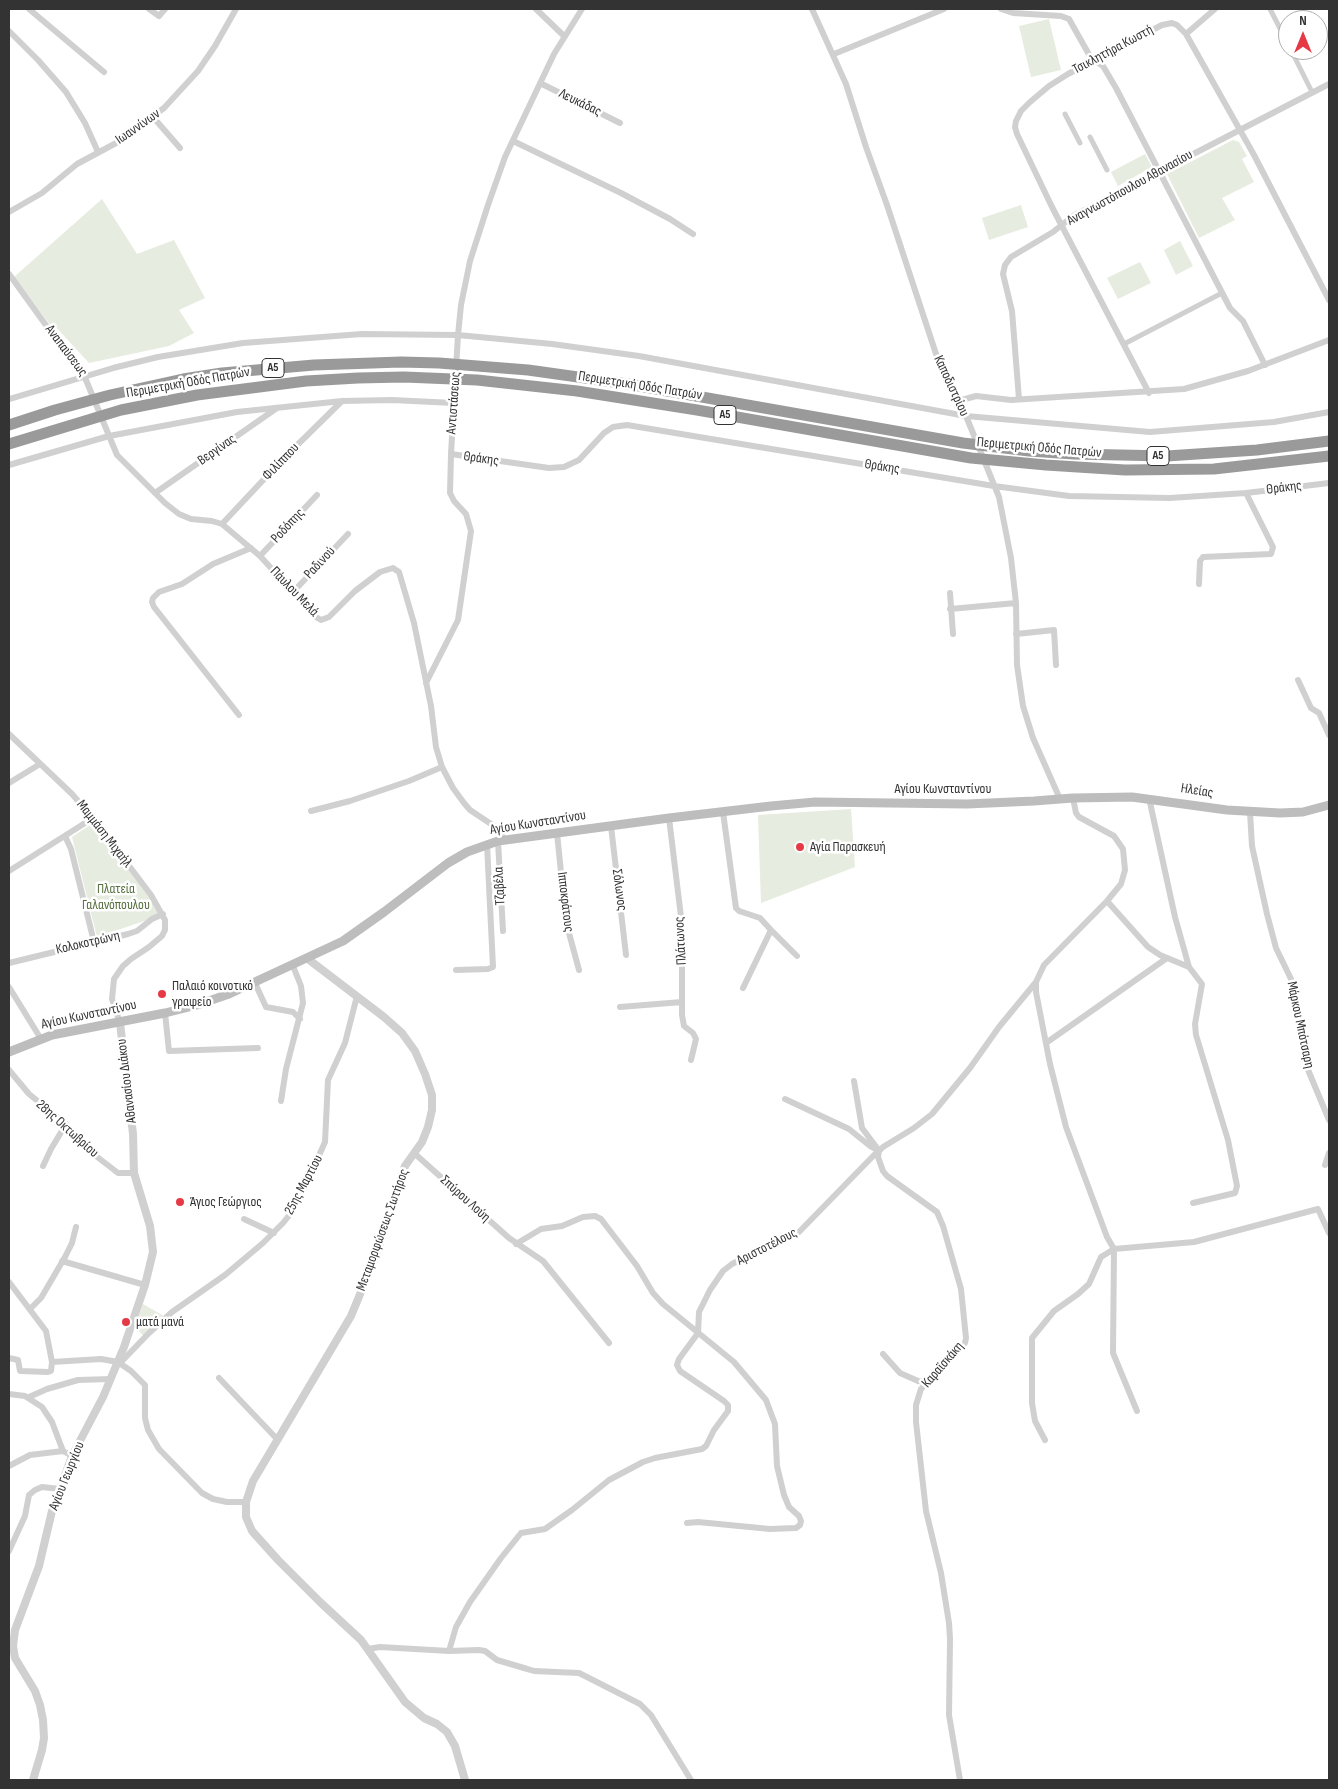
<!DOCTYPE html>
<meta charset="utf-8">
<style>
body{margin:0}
#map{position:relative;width:1338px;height:1789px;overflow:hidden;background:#fff;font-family:"Sofia Sans Condensed",sans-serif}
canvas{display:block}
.frame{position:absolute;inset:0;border:10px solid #333;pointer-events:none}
.north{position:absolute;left:1278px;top:10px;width:50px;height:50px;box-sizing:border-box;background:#fff;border:1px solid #adadad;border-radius:50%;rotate:0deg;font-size:14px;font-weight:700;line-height:20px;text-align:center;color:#333}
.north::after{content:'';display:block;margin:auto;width:18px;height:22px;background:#e63946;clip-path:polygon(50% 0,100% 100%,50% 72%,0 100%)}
</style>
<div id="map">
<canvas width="1338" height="1789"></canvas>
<div class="frame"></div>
<div class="north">N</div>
</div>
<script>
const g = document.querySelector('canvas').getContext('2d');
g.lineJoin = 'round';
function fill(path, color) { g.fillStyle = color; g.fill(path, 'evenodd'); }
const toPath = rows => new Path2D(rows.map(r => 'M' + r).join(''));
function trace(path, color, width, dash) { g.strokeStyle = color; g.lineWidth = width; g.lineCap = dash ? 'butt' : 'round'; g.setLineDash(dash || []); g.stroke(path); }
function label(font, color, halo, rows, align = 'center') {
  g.font = font + ' "Sofia Sans Condensed",sans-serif'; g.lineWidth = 5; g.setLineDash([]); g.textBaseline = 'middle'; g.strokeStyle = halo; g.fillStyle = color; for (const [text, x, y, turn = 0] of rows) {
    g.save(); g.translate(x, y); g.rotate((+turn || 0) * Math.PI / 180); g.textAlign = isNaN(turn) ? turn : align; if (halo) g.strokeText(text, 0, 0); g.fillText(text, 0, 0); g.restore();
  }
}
const green = toPath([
 [1049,19,1061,70,1031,77,1019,26],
 [1233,140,1239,142,1247,156,1242,159,1254,182,1222,198,1235,220,1199,238,1167,174],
 [1145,154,1152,167,1118,186,1111,172],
 [102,199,137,254,174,240,205,298,179,310,194,333,169,346,89,363,53,324,51,326,14,277],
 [1021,205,1028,227,989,240,982,218],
 [1180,241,1193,266,1176,275,1164,250],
 [1140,262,1151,283,1118,299,1107,278],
 [851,809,855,867,761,903,758,815],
 [93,823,121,858,162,915,97,937,72,837],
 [143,1304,164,1316,144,1336,135,1328]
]);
const pedestrian = toPath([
 [1270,9,1288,44],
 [1291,50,1312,92],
 [1065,114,1080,143],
 [1090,137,1107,170],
 [1124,344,1222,293]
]);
const minor = toPath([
 [29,9,104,72],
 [149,9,159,16,165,9],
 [536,9,564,36],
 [812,9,846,84,866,147,887,205,939,363,966,416,999,497,1011,558,1016,603,1017,665,1023,706,1033,738,1060,799],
 [1001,9,1013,13,1061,16,1069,19,1091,58,1103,66,1116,88,1230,308,1243,321,1265,365],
 [9,31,38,60,66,92,85,123,98,152],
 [1186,34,1254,155,1329,300],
 [834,54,944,9],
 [540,83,620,123],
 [153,117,180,148],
 [513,141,621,193,670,219,693,234],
 [9,212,42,193,77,164,118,142,164,108,198,71,215,46,236,9],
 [9,274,48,328,81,368,117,455,165,503,179,514,191,519,212,521,222,524,260,556,316,617,321,620,329,617,355,591,380,572,393,568,399,572,414,623,431,706,436,747,442,767,453,788,464,803,470,810,497,828,505,840],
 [1149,393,1052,207,1017,134,1015,127,1016,121,1021,111,1030,102,1049,86,1068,74,1162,25,1172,23,1177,25,1186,34,1215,9],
 [9,399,113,368,158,357,243,343,362,334,458,335,552,344,639,356,966,416,1150,432,1274,422,1329,412],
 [1019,399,1012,311,1003,274,1005,265,1011,257,1053,232,1073,216,1329,84],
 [958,401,976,396,1011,400,1184,389,1248,371,1329,340],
 [451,454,549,468,564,467,579,460,604,433,613,427,627,425,994,486,1069,496,1170,498,1246,493,1329,483],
 [9,465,109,436,237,412,342,401,392,400,454,403],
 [155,493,277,408],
 [222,524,281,461,342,401],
 [260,556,317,495],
 [1199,584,1200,561,1203,557,1271,554,1273,547,1246,493],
 [293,592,348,534],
 [950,593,953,634],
 [950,609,1016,603],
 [1016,634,1054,630,1056,665],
 [1298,680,1311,708,1319,713,1329,735],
 [426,683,458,620,471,531,466,514,454,501,450,493,451,454,458,335,461,305,470,261,488,205,505,157,554,54,582,9],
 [239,715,154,607,152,602,153,598,159,592,182,584,213,564,251,548],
 [9,734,72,794,93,818,151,895,165,920,165,930,162,936,149,947,131,959,123,966,114,979,112,999,120,1023],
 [9,783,40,764],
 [1073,798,1076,813,1079,817,1114,836,1123,849,1125,870,1121,884,1107,901,1044,965,1036,982,1036,992,1050,1064,1066,1127,1107,1237,1114,1249,1113,1353,1137,1411],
 [1149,798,1175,917,1189,967,1202,984,1195,1024,1196,1035,1228,1140,1237,1186,1235,1193,1193,1203],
 [311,811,350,801,409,781,442,767],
 [723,812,736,908,739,911,760,918,771,930,743,988],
 [1250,812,1252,846,1267,914,1276,948,1291,979,1306,1065,1329,1120],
 [611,826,626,955],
 [557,833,566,922,579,970],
 [65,836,71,849,94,942],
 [498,841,503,931],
 [9,871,93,818],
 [1107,901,1148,947,1160,955,1189,967],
 [771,930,797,956],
 [9,963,128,934,137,931,152,919,163,914],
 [456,970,488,969,493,967,487,844],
 [255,983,266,1007,293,1012,300,1019],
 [9,987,41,1039],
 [682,1002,682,1015,684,1026,693,1033,696,1039,691,1060],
 [620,1007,682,1002,682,925,669,818],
 [165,1013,169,1051,258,1048],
 [1046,1043,1167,958],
 [9,1070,29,1094,66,1124,96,1156,118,1173,134,1173],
 [854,1081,862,1128,877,1148],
 [785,1099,849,1129,870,1146,879,1151],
 [281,1101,286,1069,303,1003,301,986,293,966],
 [414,1153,509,1238,543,1261,609,1343],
 [1325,1165,1329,1153],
 [43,1166,51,1149,66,1124],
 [244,1219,274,1233],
 [516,1244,541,1229,562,1226,583,1217,595,1216,601,1219,637,1266,653,1293,663,1304,734,1362,766,1400,775,1424,777,1466,784,1495,789,1507,799,1516,801,1521,800,1525,796,1528,770,1529,698,1522,687,1523],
 [62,1261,145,1285],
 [9,1282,46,1331,52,1362],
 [30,1309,41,1298,65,1257,72,1243,76,1227],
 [698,1333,699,1312,710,1290,723,1271,732,1264,750,1255,799,1232,878,1151],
 [883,1354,900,1373,918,1381,927,1382],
 [9,1358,18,1360,20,1371,48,1372,51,1371,52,1362,101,1359,118,1362,131,1371,145,1385,145,1418,148,1430,159,1449,202,1493,213,1499,227,1502,246,1502],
 [118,1362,123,1360,149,1333,172,1312,225,1275,263,1243,283,1223,291,1213,305,1187,325,1142,328,1080,345,1043,357,996],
 [219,1378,277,1439],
 [9,1394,25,1396,42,1407,52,1422,63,1451,72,1456],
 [29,1397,47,1389,78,1380,111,1379],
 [1045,1440,1035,1421,1032,1403,1032,1338,1054,1311,1078,1294,1089,1284,1101,1257,1114,1249,1194,1242,1318,1209,1329,1233],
 [9,1466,30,1455,63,1451],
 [9,1551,25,1516,29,1495,35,1490,42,1487,60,1489],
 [368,1649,380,1647,449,1651,479,1650,485,1651,497,1660,524,1668,534,1671,579,1673,587,1677,640,1704,651,1715,691,1780],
 [449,1651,456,1627,470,1602,501,1558,521,1533,545,1529,572,1510,609,1480,643,1462,655,1458,702,1449,706,1446,714,1430,728,1411,728,1405,724,1401,680,1371,677,1365,679,1359,698,1333],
 [960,1780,949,1715,950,1639,949,1623,941,1573,926,1511,916,1422,916,1405,921,1389,965,1343,966,1338,961,1289,943,1226,937,1212,887,1176,883,1171,878,1157,879,1151,883,1147,914,1128,932,1114,970,1068,999,1027,1036,982]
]);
const tertiary = toPath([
 [308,959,384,1017,402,1033,415,1051,425,1074,432,1095,432,1110,428,1127,422,1142,405,1166,375,1258,351,1316,253,1481,246,1502,246,1517,252,1531,278,1560,320,1602,361,1640,405,1702,424,1718,437,1724,447,1732,455,1746,465,1780],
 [33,1780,42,1750,44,1738,43,1720,40,1705,35,1691,15,1658,13,1646,15,1630,39,1566,52,1511,72,1456,103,1397,124,1347,145,1285,153,1252,150,1226,134,1173,133,1134,120,1023]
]);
const secondary = toPath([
 [9,1052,52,1035,165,1013,197,1005,229,994,343,941,384,912,448,863,467,852,498,841,669,818,771,806,815,802,967,804,1034,801,1073,798,1132,797,1227,810,1280,813,1303,812,1329,805]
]);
const motorway = toPath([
 [9,425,55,410,110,395,183,379,222,373,314,365,401,362,439,363,528,370,628,384,963,443,1029,451,1074,454,1167,456,1257,450,1329,441],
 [9,444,121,410,197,395,306,381,358,378,404,377,477,380,577,391,697,410,971,458,1046,465,1125,470,1214,469,1329,456]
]);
const markers = [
 [800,847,5,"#e63946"],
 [162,994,5,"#e63946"],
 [180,1202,5,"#e63946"],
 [126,1322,5,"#e63946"]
];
const shields = [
 [273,368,22],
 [725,415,22],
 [1158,456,22]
];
const shieldNames = [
 ["Α5",273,368],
 ["Α5",725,415],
 ["Α5",1158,456]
];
const streetNames = [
 ["Τσικλητήρα Κωστή",1113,50,-28],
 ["Λευκάδας",580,103,26],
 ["Ιωαννίνων",138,127,-35],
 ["Αναγνωστόπουλου Αθανασίου",1130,188,-29],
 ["Αναπαύσεως",66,351,53],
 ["Περιμετρική Οδός Πατρών",188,383,-10],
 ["Περιμετρική Οδός Πατρών",640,386,9],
 ["Καποδιστρίου",951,386,65],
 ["Αντιστάσεως",454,403,-86],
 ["Περιμετρική Οδός Πατρών",1039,448,5],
 ["Βεργίνας",217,450,-35],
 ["Θράκης",481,459,8],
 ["Φιλίππου",281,462,-46],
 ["Θράκης",882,467,9],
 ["Θράκης",1284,488,-7],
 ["Ροδόπης",288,526,-47],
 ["Ραδινού",320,563,-47],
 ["Πάυλου Μελά",294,592,46],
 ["Αγίου Κωνσταντίνου",943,789],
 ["Ηλείας",1197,791,9],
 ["Αγίου Κωνσταντίνου",538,823,-9],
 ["Μαμμάση Μιχαήλ",104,834,52],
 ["Τζαβέλα",500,886,-93],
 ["Σόλωνος",619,890,82],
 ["Ιπποκράτους",565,902,83],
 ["Πλάτωνος",681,941,-93],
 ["Κολοκοτρώνη",88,943,-13],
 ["Αγίου Κωνσταντίνου",89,1015,-12],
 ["Μάρκου Μπότσαρη",1300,1025,78],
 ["Αθανασίου Διάκου",127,1081,-97],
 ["28ης Οκτωβρίου",67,1129,42],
 ["25ης Μαρτίου",304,1185,-62],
 ["Σπύρου Λούη",465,1199,42],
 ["Μεταμορφώσεως Σωτήρος",383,1230,-70],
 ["Αριστοτέλους",767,1247,-27],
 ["Καραϊσκάκη",943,1365,-49],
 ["Αγίου Γεωργίου",67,1476,-68]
];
const poiNames = [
 ["Αγία Παρασκευή",810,847],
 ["Παλαιό κοινοτικό",172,986],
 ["γραφείο",172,1002],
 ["Άγιος Γεώργιος",190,1202],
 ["ματά μανά",136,1322]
];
const parkNames = [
 ["Πλατεία",116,889],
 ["Γαλανόπουλου",116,905]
];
fill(green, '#e6ecdf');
trace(pedestrian, '#d0d0d0', 5);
trace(minor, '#d0d0d0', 6);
trace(tertiary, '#d0d0d0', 8);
trace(secondary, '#bdbdbd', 9);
trace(motorway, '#9a9a9a', 11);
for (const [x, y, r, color] of markers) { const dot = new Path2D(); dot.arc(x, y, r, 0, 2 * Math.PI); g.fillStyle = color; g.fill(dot); trace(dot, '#fff', 2); }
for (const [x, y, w] of shields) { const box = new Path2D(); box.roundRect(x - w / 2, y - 9.5, w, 19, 4); g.fillStyle = '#fff'; g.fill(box); trace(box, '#333', 1); }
label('bold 12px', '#333', null, shieldNames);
label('14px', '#333', '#fff', streetNames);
label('14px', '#333', '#fff', poiNames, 'left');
label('14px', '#56703f', '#fff', parkNames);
</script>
